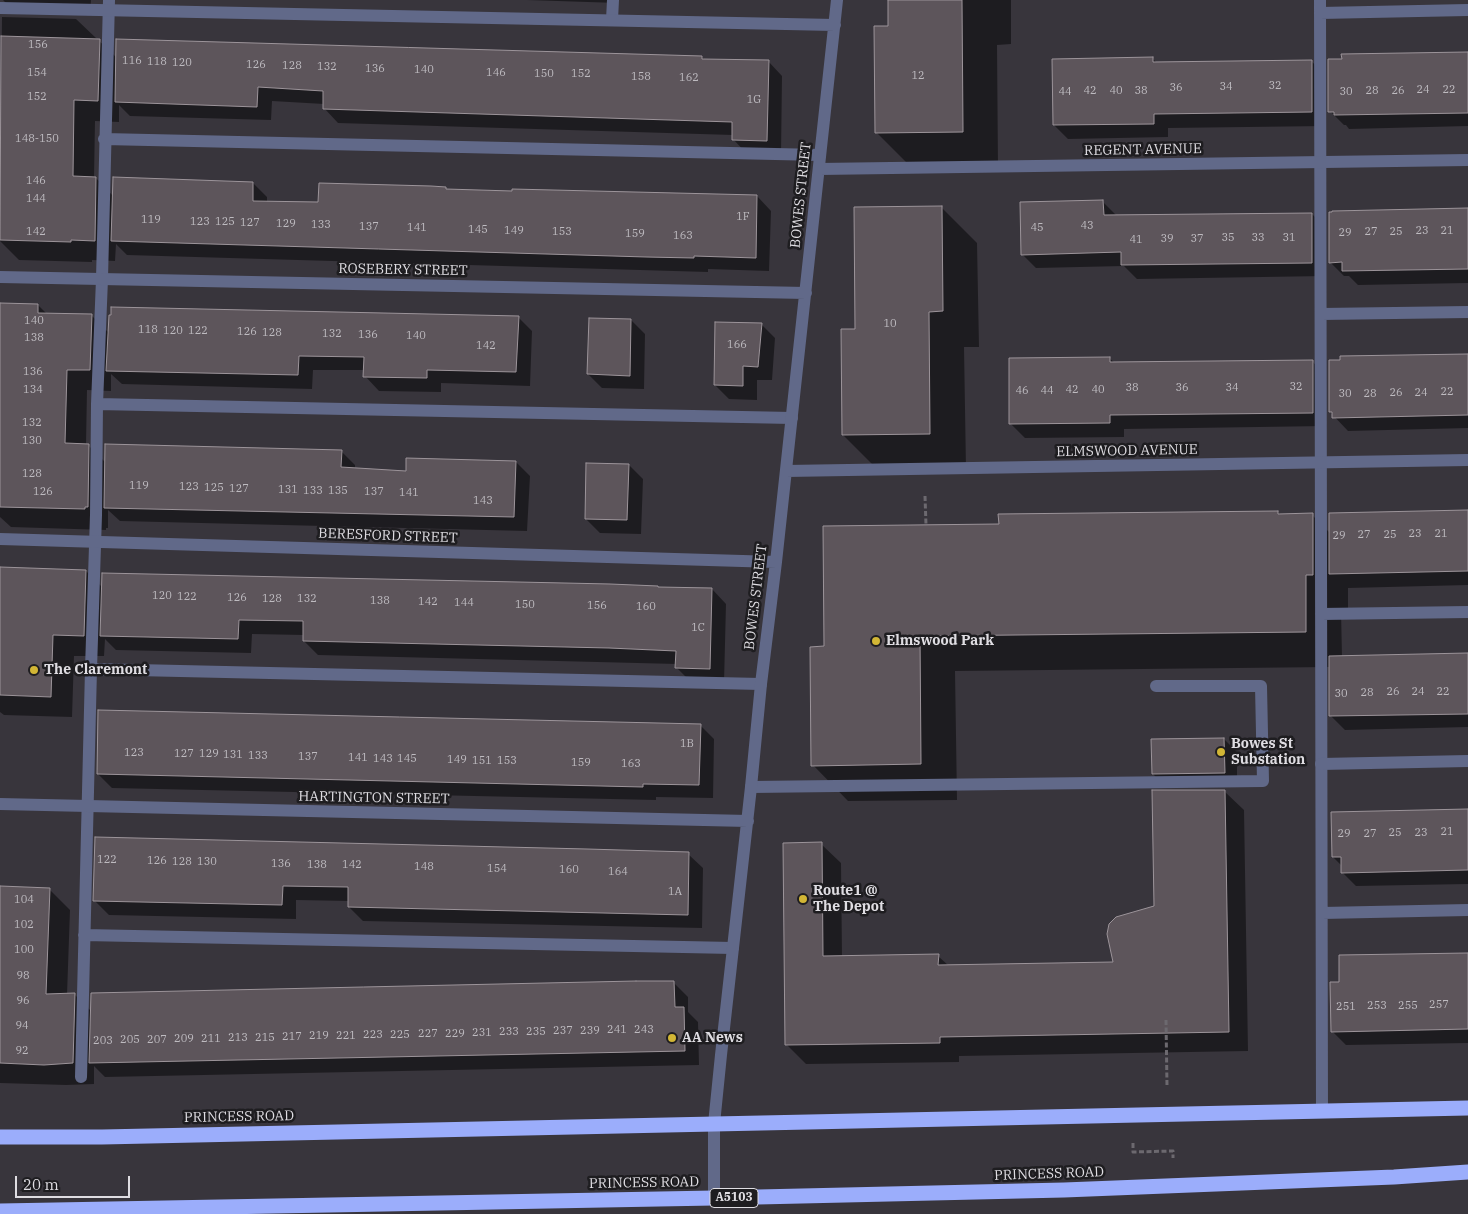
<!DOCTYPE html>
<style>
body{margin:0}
#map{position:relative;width:1468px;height:1214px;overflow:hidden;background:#38353c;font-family:"IBM Plex Serif",serif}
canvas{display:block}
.scale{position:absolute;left:15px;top:1176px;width:115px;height:22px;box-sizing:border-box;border:2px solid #dfdde2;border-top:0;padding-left:6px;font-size:15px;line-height:18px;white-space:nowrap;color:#dfdde2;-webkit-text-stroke:4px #1e1d20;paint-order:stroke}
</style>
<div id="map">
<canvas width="1468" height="1214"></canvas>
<div class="scale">20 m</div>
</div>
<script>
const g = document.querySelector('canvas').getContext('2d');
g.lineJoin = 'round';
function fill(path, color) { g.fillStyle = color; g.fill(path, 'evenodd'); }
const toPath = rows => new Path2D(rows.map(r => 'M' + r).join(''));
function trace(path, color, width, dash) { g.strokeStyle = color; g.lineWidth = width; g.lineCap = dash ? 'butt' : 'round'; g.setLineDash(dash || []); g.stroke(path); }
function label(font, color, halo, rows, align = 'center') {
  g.font = font + ' "IBM Plex Serif",serif'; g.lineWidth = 5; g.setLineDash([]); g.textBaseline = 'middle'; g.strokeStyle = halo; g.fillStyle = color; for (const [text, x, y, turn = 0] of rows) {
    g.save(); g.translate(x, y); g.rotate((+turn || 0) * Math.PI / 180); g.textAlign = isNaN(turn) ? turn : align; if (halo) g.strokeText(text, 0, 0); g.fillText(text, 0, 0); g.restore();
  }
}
const shadow = toPath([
 [3,0,91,0,90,15,17,14],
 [527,0,618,0,618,3],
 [889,0,1011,0,1011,44,997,45,998,167,912,168,876,132,889,27],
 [2,17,76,19,117,58,702,57,705,60,768,61,782,76,781,155,747,154,733,139,733,135,338,123,324,108,324,104,272,101,271,120,130,116,119,105,119,122,95,121,94,178,96,178,113,196,253,183,267,197,267,203,319,204,445,188,447,190,757,196,771,211,769,271,708,269,708,272,127,255,116,244,115,261,92,260,92,262,19,260,0,241],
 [1468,53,1468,126,1349,129,1346,125,1344,125,1330,111],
 [1153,59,1157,63,1311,61,1326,75,1326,126,1168,128,1168,137,1068,139,1054,125],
 [1103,202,1117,216,1312,214,1326,228,1326,276,1137,279,1124,266,1036,268,1022,254],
 [942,208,977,243,979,347,964,347,966,469,879,471,843,435],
 [1468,209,1468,283,1358,285,1349,276,1344,276,1330,262],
 [0,304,38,305,47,314,92,316,109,333,518,317,532,331,530,386,441,383,441,392,379,391,365,376,365,370,313,370,312,389,122,384,111,374,111,391,87,390,86,445,88,445,106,463,341,451,355,465,355,469,407,473,516,462,530,476,527,531,120,521,108,510,108,528,106,528,106,530,11,527,0,517],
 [631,320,645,334,644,389,602,388,588,374],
 [761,324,775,338,772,380,757,380,757,400,729,399,715,385],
 [1468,355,1468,428,1348,431,1330,412],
 [1109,358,1115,363,1312,361,1326,376,1326,426,1124,429,1124,437,1025,438,1011,424],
 [629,465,643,479,641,534,600,533,586,519],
 [1278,512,1281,515,1312,515,1330,533,1468,512,1468,585,1348,588,1348,610,1341,610,1342,657,1468,654,1468,727,1345,730,1331,716,1331,667,955,671,957,800,848,801,813,765,825,648,1000,526],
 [0,568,86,571,103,588,658,587,659,588,712,589,726,604,724,683,691,682,676,667,677,664,318,655,304,641,304,635,252,634,251,653,116,650,105,639,104,656,74,656,72,717,4,715,0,712],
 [700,725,714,739,713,798,656,797,656,800,112,788,98,774],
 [1224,739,1237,752,1237,786,1166,787,1153,774],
 [1224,791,1244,810,1248,1051,959,1056,959,1062,806,1064,787,1045,821,844,841,863,842,957,938,956,949,966,1115,964,1155,907],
 [1468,810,1468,884,1356,886,1342,872,1342,866,1333,857],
 [688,854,703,868,702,928,363,921,349,907,349,901,296,900,296,919,109,915,95,901],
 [0,888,49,889,70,910,67,995,74,994,92,1012,673,982,688,997,688,1012,698,1022,699,1065,105,1077,94,1066,94,1084,66,1085,0,1083],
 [1468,954,1468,1043,1346,1045,1332,1031,1341,983]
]);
const building = toPath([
 [888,0,962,0,963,132,875,133,874,26,888,26,888,0],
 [1,36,100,39,98,101,74,100,73,176,96,177,95,241,71,240,71,242,0,240,1,36],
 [116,39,702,56,702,59,769,60,767,141,732,140,732,122,323,109,323,91,258,87,257,107,115,102,116,39],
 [1468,52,1468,113,1334,115,1334,112,1328,112,1328,59,1342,59,1341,54,1468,52],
 [1153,57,1153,62,1312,60,1312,112,1154,114,1154,124,1053,125,1052,59,1153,57],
 [113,177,253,182,253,201,318,202,319,183,431,186,446,187,446,189,512,191,512,189,757,195,756,258,694,256,694,258,646,257,111,241,113,177],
 [1103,200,1104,215,1312,213,1312,263,1121,265,1121,252,1021,255,1020,202,1103,200],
 [942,206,943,311,929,312,930,434,842,435,841,329,855,329,854,207,942,206],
 [1468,208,1468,269,1342,271,1342,262,1329,263,1329,212,1332,212,1332,211,1468,208],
 [0,303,38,304,38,313,92,314,90,370,67,370,65,443,89,444,88,507,85,507,85,509,0,507,0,303],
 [111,307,519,316,516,372,427,370,427,378,363,377,364,357,299,356,298,375,106,371,109,315,111,315,111,307],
 [589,318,631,319,630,376,587,374,589,318],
 [715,322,762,323,758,367,743,366,743,386,714,385,715,322],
 [1468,354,1468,415,1332,418,1332,412,1329,412,1329,360,1340,360,1340,356,1468,354],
 [1110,357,1110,362,1313,360,1313,413,1110,415,1110,423,1009,424,1009,358,1110,357],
 [105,444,342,450,341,467,406,471,406,458,516,461,514,517,104,508,105,444],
 [586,463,629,464,627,520,585,519,586,463],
 [1468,510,1468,571,1329,574,1329,513,1468,510],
 [1278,511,1278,514,1313,513,1313,575,1306,575,1306,632,920,636,921,764,811,766,810,647,824,646,823,526,999,524,998,514,1278,511],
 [0,567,86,570,84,636,53,635,51,697,0,695,0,567],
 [102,573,610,584,658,586,658,587,712,588,710,669,675,668,676,651,609,648,303,641,303,621,239,620,238,639,100,636,102,573],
 [1468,653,1468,714,1329,716,1329,656,1468,653],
 [98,710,701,724,699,785,643,784,643,787,97,774,98,710],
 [1224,738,1225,773,1152,774,1151,739,1224,738],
 [1152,790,1225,790,1229,1032,940,1037,940,1043,785,1045,783,843,822,842,823,956,939,954,938,965,1113,962,1107,934,1109,924,1116,917,1154,906,1152,790],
 [1468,809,1468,870,1341,873,1341,857,1332,857,1331,812,1468,809],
 [95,837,587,849,689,852,688,915,348,907,348,887,283,886,282,905,93,901,95,837],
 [0,886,50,888,46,994,75,993,73,1063,44,1065,0,1063,0,886],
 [1468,953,1468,1029,1331,1032,1330,982,1339,982,1339,955,1468,953],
 [636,981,674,981,675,1007,684,1007,685,1051,89,1063,91,993,636,981]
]);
const path = toPath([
 [925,496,926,525],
 [1166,1020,1167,1086],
 [1133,1143,1133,1152,1173,1151,1173,1158]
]);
const lane = toPath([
 [1320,0,1322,1111],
 [1320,13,1468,10],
 [612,20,613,0],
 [104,139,820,155],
 [1321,314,1468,312],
 [97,404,792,418],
 [1321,614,1468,612],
 [91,669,761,684],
 [751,787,1263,781,1261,686,1156,686],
 [1322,913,1468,910],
 [84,935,733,948],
 [81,1077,91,669,96,515,97,404,102,279,109,0]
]);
const street = toPath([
 [0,8,835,25],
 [819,169,1468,160],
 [0,277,806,293],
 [786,471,1468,460],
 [0,539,776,562],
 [1321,764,1468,761],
 [0,804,748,821],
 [714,1198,714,1124,721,1055,751,787,761,684,776,562,837,0]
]);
const highway = toPath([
 [0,1137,102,1137,1468,1108],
 [0,1211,714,1198,1064,1190,1394,1177,1468,1172]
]);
const markers = [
 [876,641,5,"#d2b635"],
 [34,670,5,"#d2b635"],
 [1221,752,5,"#d2b635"],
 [803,899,5,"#d2b635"],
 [672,1038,5,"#d2b635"]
];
const numberNames = [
 ["156",38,45],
 ["116",132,61],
 ["118",157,62],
 ["120",182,63],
 ["126",256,65],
 ["128",292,66],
 ["132",327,67],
 ["136",375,69],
 ["140",424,70],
 ["154",37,73],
 ["146",496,73],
 ["150",544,74],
 ["152",581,74],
 ["12",918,76],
 ["158",641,77],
 ["162",689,78],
 ["32",1275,86],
 ["34",1226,87],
 ["36",1176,88],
 ["24",1423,90],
 ["22",1449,90],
 ["42",1090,91],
 ["40",1116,91],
 ["38",1141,91],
 ["28",1372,91],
 ["26",1398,91],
 ["44",1065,92],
 ["30",1346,92],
 ["152",37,97],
 ["1G",754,100],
 ["148-150",37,139],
 ["146",36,181],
 ["144",36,199],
 ["1F",743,217],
 ["119",151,220],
 ["123",200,222],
 ["125",225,222],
 ["127",250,223],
 ["129",286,224],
 ["133",321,225],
 ["43",1087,226],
 ["137",369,227],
 ["141",417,228],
 ["45",1037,228],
 ["145",478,230],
 ["149",514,231],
 ["23",1422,231],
 ["21",1447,231],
 ["142",36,232],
 ["153",562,232],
 ["27",1371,232],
 ["25",1396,232],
 ["29",1345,233],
 ["159",635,234],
 ["163",683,236],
 ["35",1228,238],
 ["33",1258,238],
 ["31",1289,238],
 ["39",1167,239],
 ["37",1197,239],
 ["41",1136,240],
 ["140",34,321],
 ["10",890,324],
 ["118",148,330],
 ["120",173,331],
 ["122",198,331],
 ["126",247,332],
 ["128",272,333],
 ["132",332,334],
 ["136",368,335],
 ["140",416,336],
 ["138",34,338],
 ["166",737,345],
 ["142",486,346],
 ["136",33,372],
 ["32",1296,387],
 ["38",1132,388],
 ["36",1182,388],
 ["34",1232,388],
 ["134",33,390],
 ["42",1072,390],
 ["40",1098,390],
 ["46",1022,391],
 ["44",1047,391],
 ["22",1447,392],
 ["26",1396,393],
 ["24",1421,393],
 ["30",1345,394],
 ["28",1370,394],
 ["132",32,423],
 ["130",32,441],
 ["128",32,474],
 ["119",139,486],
 ["123",189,487],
 ["125",214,488],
 ["127",239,489],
 ["131",288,490],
 ["133",313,491],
 ["135",338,491],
 ["126",43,492],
 ["137",374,492],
 ["141",409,493],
 ["143",483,501],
 ["23",1415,534],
 ["21",1441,534],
 ["27",1364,535],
 ["25",1390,535],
 ["29",1339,536],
 ["120",162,596],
 ["122",187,597],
 ["126",237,598],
 ["128",272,599],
 ["132",307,599],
 ["138",380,601],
 ["142",428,602],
 ["144",464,603],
 ["150",525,605],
 ["156",597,606],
 ["160",646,607],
 ["1C",698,628],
 ["26",1393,692],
 ["24",1418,692],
 ["22",1443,692],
 ["28",1367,693],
 ["30",1341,694],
 ["1B",687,744],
 ["123",134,753],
 ["127",184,754],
 ["129",209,754],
 ["131",233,755],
 ["133",258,756],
 ["137",308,757],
 ["141",358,758],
 ["143",383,759],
 ["145",407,759],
 ["149",457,760],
 ["151",482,761],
 ["153",507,761],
 ["159",581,763],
 ["163",631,764],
 ["21",1447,832],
 ["25",1395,833],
 ["23",1421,833],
 ["29",1344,834],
 ["27",1370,834],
 ["122",107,860],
 ["126",157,861],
 ["128",182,862],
 ["130",207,862],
 ["136",281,864],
 ["138",317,865],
 ["142",352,865],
 ["148",424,867],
 ["154",497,869],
 ["160",569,870],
 ["164",618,872],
 ["1A",675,892],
 ["104",24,900],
 ["102",24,925],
 ["100",24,950],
 ["98",23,976],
 ["96",23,1001],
 ["257",1439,1005],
 ["253",1377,1006],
 ["255",1408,1006],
 ["251",1346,1007],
 ["94",22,1026],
 ["241",617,1030],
 ["243",644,1030],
 ["237",563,1031],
 ["239",590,1031],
 ["233",509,1032],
 ["235",536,1032],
 ["231",482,1033],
 ["227",428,1034],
 ["229",455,1034],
 ["223",373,1035],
 ["225",400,1035],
 ["219",319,1036],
 ["221",346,1036],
 ["217",292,1037],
 ["213",238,1038],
 ["215",265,1038],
 ["209",184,1039],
 ["211",211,1039],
 ["205",130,1040],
 ["207",157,1040],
 ["203",103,1041],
 ["92",22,1051]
];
const shields = [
 [734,1198,48]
];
const shieldNames = [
 ["A5103",734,1198]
];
const streetNames = [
 ["REGENT AVENUE",1143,150,-1],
 ["BOWES STREET",801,195,-84],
 ["ROSEBERY STREET",403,270,1],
 ["ELMSWOOD AVENUE",1127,451,-1],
 ["BERESFORD STREET",388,536,2],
 ["BOWES STREET",756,597,-83],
 ["HARTINGTON STREET",374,798,1],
 ["PRINCESS ROAD",239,1117,-1],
 ["PRINCESS ROAD",1049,1174,-2],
 ["PRINCESS ROAD",644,1183,-1]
];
const poiNames = [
 ["Elmswood Park",886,641],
 ["The Claremont",44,670],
 ["Bowes St",1231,744],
 ["Substation",1231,760],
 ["Route1 @",813,891],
 ["The Depot",813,907],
 ["AA News",682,1038]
];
fill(shadow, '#0007');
fill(building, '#5d555b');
trace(building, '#9c949a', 1);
trace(path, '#6c696f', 3, [5, 2.5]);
trace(lane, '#616989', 12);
trace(street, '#616989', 12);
trace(highway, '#9badfb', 15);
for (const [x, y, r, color] of markers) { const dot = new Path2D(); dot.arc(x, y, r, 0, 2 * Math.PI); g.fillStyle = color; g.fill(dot); trace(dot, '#1e1d20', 2); }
label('11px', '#bebbc0', null, numberNames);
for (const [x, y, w] of shields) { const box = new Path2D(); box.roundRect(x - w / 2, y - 9.5, w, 19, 4); g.fillStyle = '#1e1d20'; g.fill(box); trace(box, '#dfdde2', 1); }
label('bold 12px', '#dfdde2', null, shieldNames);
label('14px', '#dfdde2', '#1e1d20', streetNames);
label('bold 14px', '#dfdde2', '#1e1d20', poiNames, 'left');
</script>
